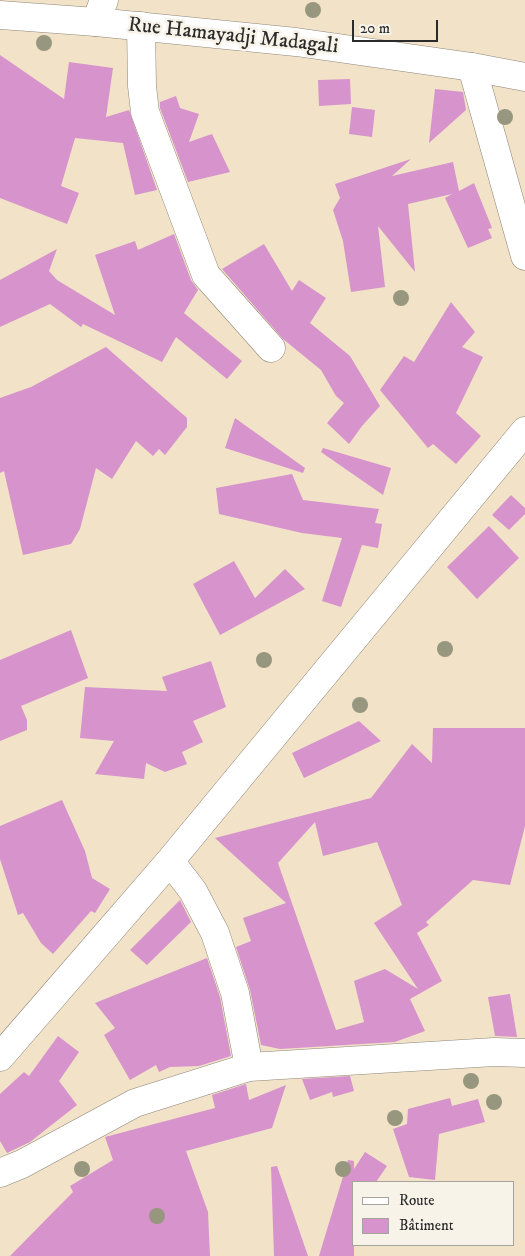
<!DOCTYPE html>
<meta charset="utf-8">
<style>
body{margin:0}
#map{position:relative;width:525px;height:1256px;overflow:hidden;background:#f1e2c8;font-family:"IM FELL DW Pica",serif}
canvas{display:block}
.legend{position:absolute;left:352px;top:1181px;width:162px;height:65px;box-sizing:border-box;background:#f7f3e8;border:1px solid #a5a39c;margin:0;padding:6px 9px;list-style:none;font-size:15px;color:#2b2b2b}
.legend li{display:flex;align-items:center;gap:10px;height:25px}
.legend b{width:25px;border:1px solid #a5a39c}
.scale{position:absolute;left:352px;top:20px;width:86px;height:22px;box-sizing:border-box;border:2px solid #2b2b2b;border-top:0;padding-left:6px;font-size:15px;line-height:18px;white-space:nowrap;color:#2b2b2b;-webkit-text-stroke:4px #f7f3e8;paint-order:stroke}
</style>
<div id="map">
<canvas width="525" height="1256"></canvas>
<ul class="legend">
<li><b style="height:6px;background:#fff"></b>Route</li>
<li><b style="height:14px;background:#d793cc"></b>Bâtiment</li>
</ul>
<div class="scale">20 m</div>
</div>
<script>
const g = document.querySelector('canvas').getContext('2d');
g.lineJoin = 'round';
function fill(path, color) { g.fillStyle = color; g.fill(path, 'evenodd'); }
const toPath = rows => new Path2D(rows.map(r => 'M' + r).join(''));
function trace(path, color, width, dash) { g.strokeStyle = color; g.lineWidth = width; g.lineCap = dash ? 'butt' : 'round'; g.setLineDash(dash || []); g.stroke(path); }
function label(font, color, halo, rows, align = 'center') {
  g.font = font + ' "IM FELL DW Pica",serif'; g.lineWidth = 5; g.setLineDash([]); g.textBaseline = 'middle'; g.strokeStyle = halo; g.fillStyle = color; for (const [text, x, y, turn = 0] of rows) {
    g.save(); g.translate(x, y); g.rotate((+turn || 0) * Math.PI / 180); g.textAlign = isNaN(turn) ? turn : align; if (halo) g.strokeText(text, 0, 0); g.fillText(text, 0, 0); g.restore();
  }
}
const building = toPath([
 [0,55,64,99,69,62,113,68,106,117,129,110,157,190,135,195,123,143,75,138,61,186,79,193,67,224,0,198],
 [350,79,351,104,319,106,318,80],
 [435,89,463,92,466,110,429,143],
 [176,96,180,108,199,114,189,142,212,134,230,172,188,182,160,108,160,102],
 [352,107,375,110,372,137,349,134],
 [411,159,392,176,453,162,459,191,474,183,492,228,488,229,492,238,468,248,445,198,452,194,408,204,415,272,378,226,385,287,351,292,343,241,333,210,340,198,335,184],
 [174,234,191,280,198,290,184,313,242,361,227,379,176,337,162,362,83,324,81,327,50,304,0,327,0,280,57,249,49,271,57,280,115,315,95,255,135,241,138,250],
 [264,244,292,291,299,280,326,298,310,323,350,356,380,406,362,426,349,444,327,423,344,403,336,396,321,370,283,339,222,269],
 [451,302,475,332,462,347,483,357,456,413,481,436,456,464,433,444,428,448,380,390,404,356,414,362],
 [106,347,187,418,187,427,165,455,159,449,153,456,136,441,112,479,96,468,80,529,71,544,23,555,4,471,0,473,0,398,31,387],
 [235,418,305,468,303,473,225,448],
 [323,448,391,468,383,495,321,452],
 [292,474,303,500,379,509,375,523,382,524,378,548,362,545,341,607,322,601,342,538,302,533,219,514,216,488],
 [511,495,525,508,525,514,509,530,492,515],
 [489,526,519,558,477,599,447,567],
 [234,561,255,598,285,569,305,589,220,635,193,584],
 [71,630,88,678,21,706,27,720,27,730,0,741,0,660],
 [211,661,226,707,193,721,203,742,182,752,187,764,165,772,146,763,144,779,95,774,114,741,80,738,85,687,167,691,162,677],
 [359,721,381,741,304,778,292,753],
 [433,728,525,728,525,826,510,885,473,880,426,922,429,925,417,933,442,981,410,999,425,1031,395,1042,280,1049,261,1045,250,990,236,947,251,941,243,918,286,903,215,838,371,798,412,744,432,763],
 [315,822,323,856,377,842,402,905,374,923,418,989,385,969,354,981,364,1022,336,1030,278,863],
 [62,800,85,851,92,878,110,889,95,913,91,911,53,954,41,943,23,913,18,915,0,859,0,826],
 [180,900,191,922,147,965,130,950],
 [207,958,220,997,231,1056,199,1066,170,1067,159,1072,156,1065,130,1080,104,1035,115,1028,95,1003],
 [510,994,517,1037,495,1036,488,997],
 [58,1036,79,1052,59,1081,77,1105,30,1142,7,1153,0,1141,0,1094,24,1072,29,1076],
 [350,1076,354,1091,333,1097,332,1092,310,1100,302,1079],
 [246,1084,249,1100,286,1085,272,1128,186,1151,208,1212,210,1256,10,1256,73,1192,70,1186,113,1160,105,1137,215,1108,212,1095],
 [450,1098,452,1106,478,1099,485,1122,439,1134,435,1180,409,1177,393,1129,407,1124,408,1109],
 [365,1152,387,1166,376,1182,354,1182,354,1256,319,1256,348,1160,354,1161,354,1169],
 [277,1166,308,1256,274,1256,271,1167]
]);
const minor = toPath([
 [96,22,104,0],
 [141,26,142,86,145,112,206,275,271,348],
 [472,67,525,256],
 [170,861,193,891,215,933,235,993,249,1067],
 [0,1057,170,861,525,431],
 [0,1173,22,1164,135,1103,249,1067,494,1052,525,1053]
]);
const tertiary = toPath([
 [0,15,96,22,296,42,472,67,525,77]
]);
const trees = [
 [313,10],
 [44,43],
 [505,117],
 [401,298],
 [445,649],
 [264,660],
 [360,705],
 [471,1081],
 [494,1102],
 [395,1118],
 [82,1169],
 [343,1169],
 [157,1216]
];
const streetNames = [
 ["Rue Hamayadji Madagali",233,37,6]
];
fill(building, '#d793cc');
trace(minor, '#8e867a', 29);
trace(tertiary, '#8e867a', 29);
trace(minor, '#fff', 28);
trace(tertiary, '#fff', 28);
g.fillStyle = '#96977e';
for (const [x, y] of trees) { g.beginPath(); g.arc(x, y, 8, 0, 2 * Math.PI); g.fill(); }
label('21px', '#2b2b2b', '#f7f3e8', streetNames);
</script>
